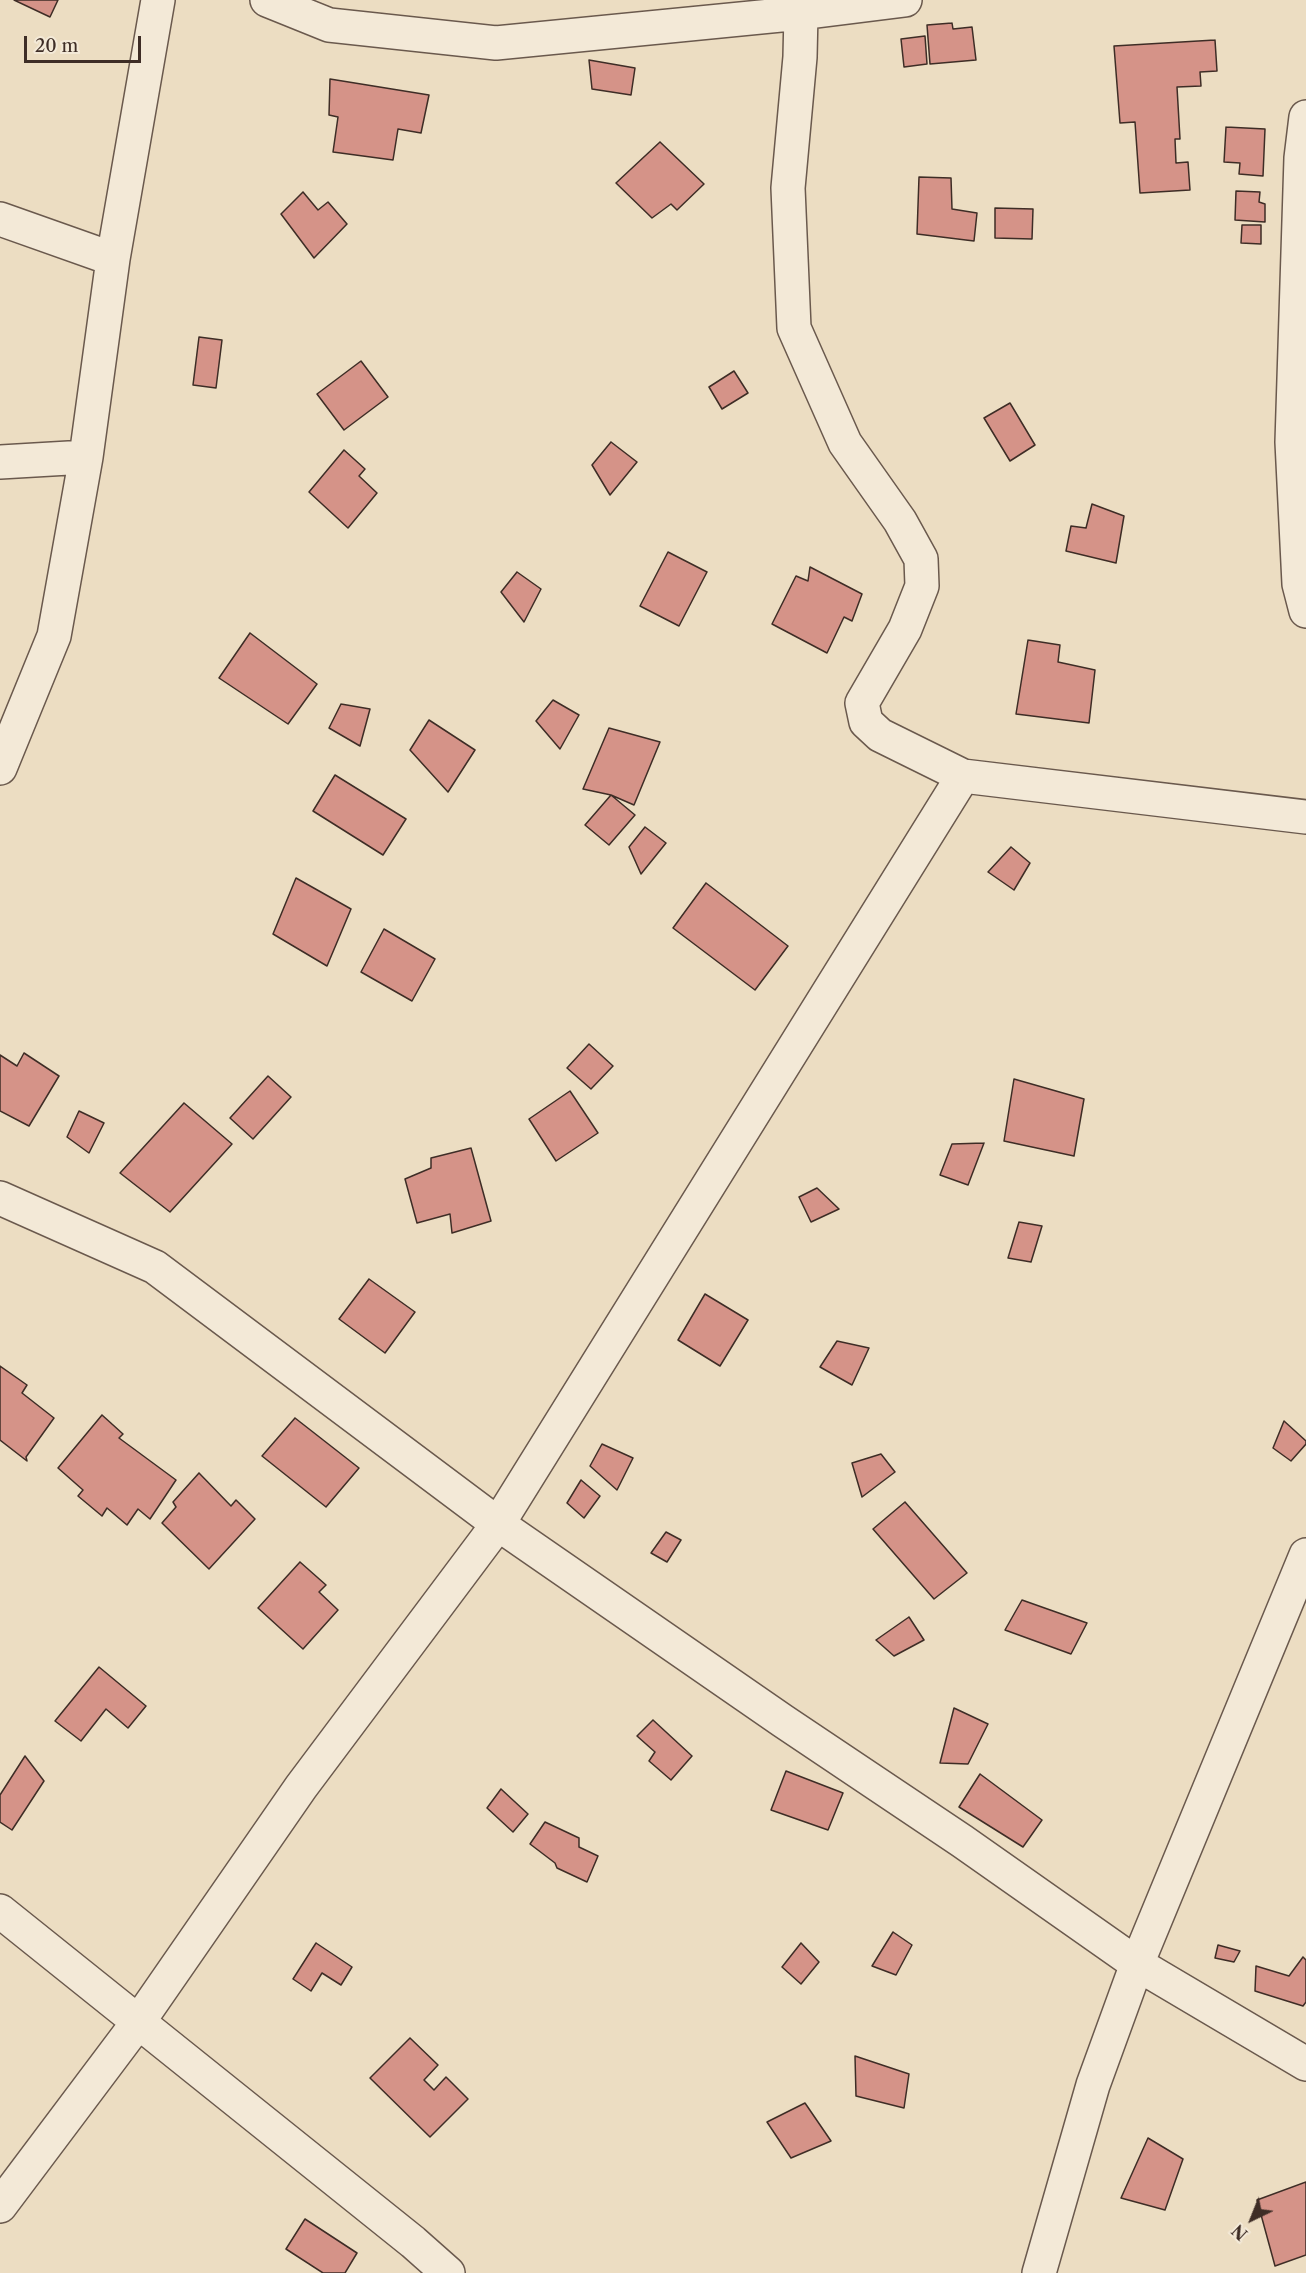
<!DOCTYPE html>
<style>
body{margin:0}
#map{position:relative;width:1306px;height:2273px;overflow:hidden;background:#ecddc2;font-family:"Libre Caslon Text",serif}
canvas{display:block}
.north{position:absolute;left:1222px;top:2189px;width:60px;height:60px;-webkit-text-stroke:4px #f3e9d7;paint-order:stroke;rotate:223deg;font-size:16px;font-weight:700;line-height:24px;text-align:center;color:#3e2d26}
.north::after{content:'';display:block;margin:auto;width:21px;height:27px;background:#3e2d26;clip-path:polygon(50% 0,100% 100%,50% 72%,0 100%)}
.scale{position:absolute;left:24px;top:36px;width:117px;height:27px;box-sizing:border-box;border:3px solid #3e2d26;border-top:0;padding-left:8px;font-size:18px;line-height:21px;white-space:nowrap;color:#3e2d26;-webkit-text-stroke:4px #f3e9d7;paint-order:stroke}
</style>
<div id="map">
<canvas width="1306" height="2273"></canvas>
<div class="north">N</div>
<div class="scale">20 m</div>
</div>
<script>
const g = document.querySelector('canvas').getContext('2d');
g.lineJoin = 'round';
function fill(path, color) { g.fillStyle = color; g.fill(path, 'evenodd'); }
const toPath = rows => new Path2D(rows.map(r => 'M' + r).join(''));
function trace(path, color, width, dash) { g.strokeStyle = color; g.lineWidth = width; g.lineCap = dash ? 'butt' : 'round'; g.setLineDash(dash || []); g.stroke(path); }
const building = toPath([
 [14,0,58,0,50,17,14,0],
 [952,23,953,29,972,27,976,60,930,64,927,25,952,23],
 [925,36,927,64,904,67,901,39,925,36],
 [1215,40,1217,71,1200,72,1201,86,1177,87,1180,139,1175,139,1176,163,1188,162,1190,190,1140,193,1135,122,1120,123,1114,46,1215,40],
 [589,60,635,68,631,95,592,89,589,60],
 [330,79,429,95,421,133,398,129,393,160,333,152,338,117,329,115,330,79],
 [1226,127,1265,129,1263,176,1239,174,1240,163,1224,162,1226,127],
 [660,142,704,184,677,210,671,204,652,218,616,183,660,142],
 [919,177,951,178,952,209,977,213,974,241,917,234,919,177],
 [1236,191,1260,192,1259,202,1265,204,1265,222,1235,220,1236,191],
 [303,192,318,210,328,202,347,224,314,258,281,214,303,192],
 [995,208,1033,209,1032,239,995,238,995,208],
 [1242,225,1261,225,1261,244,1241,243,1242,225],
 [199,337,222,340,216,388,193,385,199,337],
 [361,361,388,397,344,430,317,394,361,361],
 [734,371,748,393,722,409,709,387,734,371],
 [1010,403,1035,445,1010,461,984,418,1010,403],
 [611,442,637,462,610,495,592,465,611,442],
 [344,450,365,469,359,476,377,493,348,528,309,492,344,450],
 [1092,504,1124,516,1116,563,1066,551,1071,526,1086,528,1092,504],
 [668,552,707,572,679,626,640,606,668,552],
 [810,567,862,594,852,621,844,617,827,653,772,624,796,576,808,581,810,567],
 [517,572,541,589,524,622,501,592,517,572],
 [250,633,317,684,288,724,219,678,250,633],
 [1028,640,1060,645,1058,662,1095,670,1089,723,1016,714,1028,640],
 [553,700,579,715,560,749,536,721,553,700],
 [341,704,370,709,360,746,329,728,341,704],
 [429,720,475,750,448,792,410,750,429,720],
 [609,728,660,742,634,805,611,795,583,789,609,728],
 [335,775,406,819,383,855,313,811,335,775],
 [611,795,635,815,609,845,585,825,611,795],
 [645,827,666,843,641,874,629,847,645,827],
 [1011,847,1030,863,1014,890,988,872,1011,847],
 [296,878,351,909,327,966,273,934,296,878],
 [706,883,788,946,755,990,673,928,706,883],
 [384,929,435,959,412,1001,361,972,384,929],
 [589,1044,613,1066,591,1089,567,1068,589,1044],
 [24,1053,59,1076,29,1126,0,1111,0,1055,17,1066,24,1053],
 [268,1076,291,1097,253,1139,230,1118,268,1076],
 [1014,1079,1084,1099,1074,1156,1004,1141,1014,1079],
 [570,1091,598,1133,556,1161,529,1119,570,1091],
 [184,1103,232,1144,170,1212,120,1173,184,1103],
 [79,1111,104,1123,89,1153,67,1137,79,1111],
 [984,1143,968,1185,940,1175,952,1144,984,1143],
 [471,1148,491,1221,452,1233,450,1214,417,1223,405,1179,431,1168,431,1158,471,1148],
 [817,1188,839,1209,811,1222,799,1197,817,1188],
 [1019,1222,1042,1226,1031,1262,1008,1258,1019,1222],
 [369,1279,415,1312,385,1353,339,1319,369,1279],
 [705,1294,748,1320,720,1366,678,1340,705,1294],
 [837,1341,869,1348,852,1385,820,1367,837,1341],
 [0,1366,27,1385,22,1393,54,1418,26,1457,27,1461,0,1440,0,1366],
 [102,1415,123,1434,119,1438,176,1480,150,1519,138,1509,127,1525,107,1508,102,1516,78,1496,83,1490,58,1468,102,1415],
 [295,1418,359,1468,326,1507,262,1456,295,1418],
 [1284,1421,1306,1441,1306,1444,1291,1461,1273,1448,1284,1421],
 [602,1444,633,1458,617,1490,590,1466,602,1444],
 [881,1454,895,1472,862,1497,852,1463,881,1454],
 [199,1473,231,1506,236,1500,255,1519,209,1569,162,1523,176,1507,173,1502,199,1473],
 [581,1480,600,1496,584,1518,567,1503,581,1480],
 [905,1502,967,1573,934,1599,873,1529,905,1502],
 [666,1532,681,1540,667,1562,651,1553,666,1532],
 [300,1562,326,1585,319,1592,338,1610,303,1649,258,1608,300,1562],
 [1022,1600,1087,1623,1071,1654,1005,1630,1022,1600],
 [909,1617,924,1640,894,1656,876,1640,909,1617],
 [99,1667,146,1706,128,1728,106,1709,81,1741,55,1721,99,1667],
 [954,1708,988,1724,968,1764,940,1763,954,1708],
 [653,1720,692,1756,671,1780,649,1761,655,1752,637,1736,653,1720],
 [25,1756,44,1781,12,1830,0,1822,0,1795,25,1756],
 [786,1771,843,1793,828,1830,771,1810,786,1771],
 [980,1774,1042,1820,1023,1847,959,1807,980,1774],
 [501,1789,528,1814,513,1832,487,1808,501,1789],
 [545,1822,579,1838,579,1847,598,1856,587,1882,557,1868,555,1863,530,1844,545,1822],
 [893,1932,912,1945,896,1975,872,1966,893,1932],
 [316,1943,352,1967,341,1985,322,1973,311,1991,293,1979,316,1943],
 [801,1943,819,1962,801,1984,782,1967,801,1943],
 [1218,1945,1240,1951,1234,1962,1215,1958,1218,1945],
 [1303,1957,1306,1960,1306,2002,1303,2006,1255,1991,1256,1966,1289,1976,1303,1957],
 [410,2038,438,2065,424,2080,434,2090,446,2077,468,2099,430,2137,370,2078,410,2038],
 [855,2056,909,2074,904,2108,856,2096,855,2056],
 [805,2103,831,2141,791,2158,767,2122,805,2103],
 [1148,2138,1183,2159,1165,2210,1121,2198,1148,2138],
 [1306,2182,1306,2255,1275,2266,1257,2200,1306,2182],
 [305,2219,357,2253,345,2273,323,2273,286,2249,305,2219]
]);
const street = toPath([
 [267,0,329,25,496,43,801,13,905,0],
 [801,13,800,57,788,188,794,328,845,443,900,521,921,559,922,586,905,629,862,703,866,722,880,735,963,776,1306,817],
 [1306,117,1301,158,1292,442,1299,584,1306,611],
 [0,219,113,259],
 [0,462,86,457],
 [0,768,54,636,86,457,113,259,158,0],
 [0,1198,155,1267,498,1524,783,1721,962,1841,1137,1964,1306,2064],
 [0,1911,413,2242,448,2273],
 [0,2206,139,2021,301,1787,498,1524,963,776],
 [1039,2273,1093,2085,1137,1964,1306,1555]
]);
fill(building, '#d59388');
trace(building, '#3e2d26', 1.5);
trace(street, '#6a594d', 36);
trace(street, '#f3e9d7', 33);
</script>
